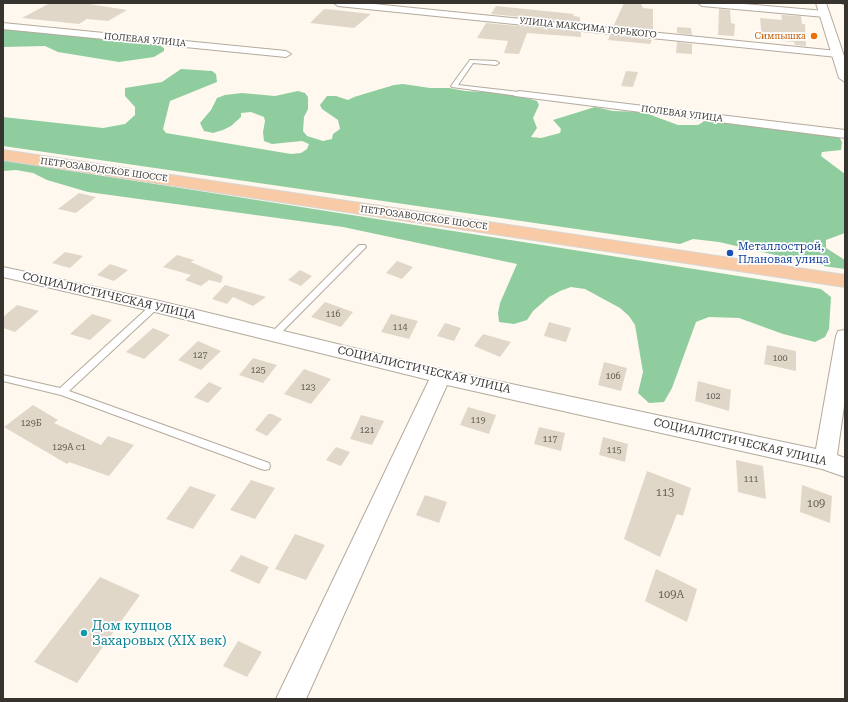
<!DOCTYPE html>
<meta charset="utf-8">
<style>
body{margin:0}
#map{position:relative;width:848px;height:702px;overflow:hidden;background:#fef8ef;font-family:"Roboto Serif",serif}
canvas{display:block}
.frame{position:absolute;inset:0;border:4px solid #37332e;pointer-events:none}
</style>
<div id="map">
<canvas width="848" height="702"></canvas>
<div class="frame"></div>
</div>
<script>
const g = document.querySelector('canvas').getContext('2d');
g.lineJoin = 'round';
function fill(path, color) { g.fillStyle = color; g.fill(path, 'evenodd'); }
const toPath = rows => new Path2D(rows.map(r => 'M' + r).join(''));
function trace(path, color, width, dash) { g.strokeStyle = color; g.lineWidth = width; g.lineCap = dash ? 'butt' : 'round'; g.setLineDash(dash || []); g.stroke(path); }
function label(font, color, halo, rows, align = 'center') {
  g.font = font + ' "Roboto Serif",serif'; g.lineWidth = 3.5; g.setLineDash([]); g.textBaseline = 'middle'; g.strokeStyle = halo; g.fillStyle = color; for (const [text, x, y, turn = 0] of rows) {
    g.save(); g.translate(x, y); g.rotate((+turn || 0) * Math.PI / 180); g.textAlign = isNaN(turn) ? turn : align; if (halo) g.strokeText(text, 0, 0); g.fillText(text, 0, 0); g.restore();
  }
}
const forest = toPath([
 [3,28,157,44,164,48,164,51,154,57,119,62,58,52,45,46,3,47],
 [181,69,212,71,216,74,217,82,170,101,163,129,166,133,291,154,301,153,307,149,309,144,302,141,272,144,264,141,263,132,265,121,264,117,251,112,241,113,241,117,231,126,223,130,213,133,204,131,200,123,211,110,217,98,225,95,242,93,275,96,298,91,305,93,308,97,308,109,304,117,303,131,307,136,323,141,332,139,333,134,340,129,338,120,322,109,320,105,327,96,336,96,348,100,354,97,394,85,403,84,430,88,449,88,465,91,509,93,537,101,539,105,533,118,537,128,531,137,541,138,560,133,561,129,553,120,595,107,613,111,643,112,678,125,698,125,703,122,706,118,839,137,842,142,841,150,822,152,821,156,845,174,845,233,826,240,826,248,845,260,845,269,823,266,719,242,693,239,680,244,3,146,3,117,103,128,125,124,135,115,135,107,125,96,125,88,162,82],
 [3,160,821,289,831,297,829,329,825,337,815,342,783,334,739,318,709,317,696,322,672,388,664,402,649,403,638,393,643,372,635,325,629,316,620,308,585,289,571,287,560,291,549,297,533,311,527,320,514,324,499,322,498,313,500,303,517,264,343,227,88,192,47,180,33,173,16,170,3,171]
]);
const building = toPath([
 [50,3,83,3,127,10,108,21,87,19,79,24,22,18],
 [624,3,641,4,643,8,653,9,653,31,613,27],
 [496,6,574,14,573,16,580,17,580,23,491,14],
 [324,9,336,10,371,14,354,28,310,23],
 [719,9,730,10,731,23,735,24,734,36,718,35],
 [781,15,801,16,802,24,805,24,806,46,795,45,794,42,762,39,760,18,782,20],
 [486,23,581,32,581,37,527,33,519,54,504,53,508,41,477,38],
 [677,27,691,28,692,35,677,33],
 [610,35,652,40,650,44,608,40],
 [677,42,692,44,692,54,676,53],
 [626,71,638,72,633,87,621,86],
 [79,193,96,197,76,213,58,209],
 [65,252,83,256,70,268,52,263],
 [177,255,194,260,191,262,223,276,221,283,209,280,201,286,185,280,191,275,163,267],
 [397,261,413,267,402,279,386,273],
 [110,264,128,270,114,281,97,275],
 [300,270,312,276,301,286,288,280],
 [225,285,266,297,253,306,233,297,227,304,212,299],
 [325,302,353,312,341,327,311,317],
 [17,305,39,311,15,332,3,328,3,317],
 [92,314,112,320,90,340,70,334],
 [391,314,418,321,409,339,381,332],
 [549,322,571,328,566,342,544,336],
 [445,323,461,328,454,341,437,336],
 [153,328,170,335,144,359,126,352],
 [483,334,511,342,500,357,474,346],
 [198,341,221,351,201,370,178,360],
 [767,345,796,351,796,371,764,364],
 [253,358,277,365,263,383,239,375],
 [604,362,627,368,621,391,598,385],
 [304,369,331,379,311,404,284,394],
 [698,381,731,390,729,411,695,401],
 [209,382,222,388,208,403,194,397],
 [33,405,58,420,54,423,101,445,108,436,134,445,109,476,69,462,67,464,4,427],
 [468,407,496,415,489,434,460,425],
 [268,414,272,414,282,419,267,436,255,430],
 [361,415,384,421,372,445,350,439],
 [539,427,565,433,561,451,534,444],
 [603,437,628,444,625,462,599,455],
 [336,447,350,452,341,466,326,460],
 [736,460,763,466,766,499,738,492],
 [647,471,691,488,683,516,677,514,660,557,624,539],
 [251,480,275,488,255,519,230,510],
 [802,485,832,496,830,523,800,512],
 [190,486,216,495,193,529,166,519],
 [425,495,447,502,439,523,416,515],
 [295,534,325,545,306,580,275,569],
 [241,555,269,567,259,584,230,571],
 [656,569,697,589,687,622,645,601],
 [100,577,140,595,77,683,34,662],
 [238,641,262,652,247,677,223,666]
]);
const lane = toPath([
 [842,3,845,3,845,4,843,4,842,3],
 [470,60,496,61,499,63,496,65,473,63,458,85,519,92,522,94,519,96,452,87,451,86,470,60],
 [359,245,365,245,366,247,278,336,272,336,271,334,272,332,359,245],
 [155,303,159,306,158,308,69,391,269,463,270,466,269,469,265,470,261,469,61,395,3,381,3,375,60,388,152,304,155,303]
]);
const street = toPath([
 [334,3,364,3,837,51,842,54,837,57,338,6,334,3],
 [698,3,732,3,825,11,830,14,825,17,702,6,698,3],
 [3,23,286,51,291,54,286,57,3,29,3,23],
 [519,91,845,130,845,138,515,96,513,94,519,91],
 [3,267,155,300,441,369,816,449,836,336,838,331,845,330,845,399,837,455,845,458,845,477,822,469,447,385,306,699,276,699,429,380,155,312,3,277,3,267]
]);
const secondary = toPath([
 [816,3,826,3,845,59,845,82,839,78,816,3]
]);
const primary = toPath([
 [3,150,845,275,845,287,3,160,3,150]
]);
const markers = [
 [814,36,4,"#e8710a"],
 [730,253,4,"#1a4fb4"],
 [84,633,4,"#0f9aa8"]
];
const farStreetnames = [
 ["УЛИЦА МАКСИМА ГОРЬКОГО",588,28,6],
 ["ПОЛЕВАЯ УЛИЦА",145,40,5],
 ["ПОЛЕВАЯ УЛИЦА",682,114,7],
 ["ПЕТРОЗАВОДСКОЕ ШОССЕ",104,170,8],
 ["ПЕТРОЗАВОДСКОЕ ШОССЕ",424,218,8]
];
const farFoodnames = [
 ["Симпышка",806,36]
];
const numberNames = [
 ["116",333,314],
 ["114",400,327],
 ["127",200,355],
 ["100",780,358],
 ["125",258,370],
 ["106",613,376],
 ["123",308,387],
 ["102",713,396],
 ["119",478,420],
 ["129Б",31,423],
 ["121",367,430],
 ["117",550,439],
 ["129А с1",69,447],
 ["115",614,450],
 ["111",751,479]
];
const transitNames = [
 ["Металлострой,",738,247],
 ["Плановая улица",738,260]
];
const streetNames = [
 ["СОЦИАЛИСТИЧЕСКАЯ УЛИЦА",109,296,13],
 ["СОЦИАЛИСТИЧЕСКАЯ УЛИЦА",424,370,13],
 ["СОЦИАЛИСТИЧЕСКАЯ УЛИЦА",740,442,13]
];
const nearNumbernames = [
 ["113",665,493],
 ["109",816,504],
 ["109А",671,595]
];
const nearCulturenames = [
 ["Дом купцов",92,626],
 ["Захаровых (XIX век)",92,641]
];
fill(forest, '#8fcd9e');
fill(building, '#e1d7c9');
trace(lane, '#b4aa9d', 2);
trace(street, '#b4aa9d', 2);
trace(secondary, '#b4aa9d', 2);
trace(primary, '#d7d6d5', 2);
fill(lane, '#fff');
fill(street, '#fff');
fill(secondary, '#fff');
fill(primary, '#f9caa6');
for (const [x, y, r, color] of markers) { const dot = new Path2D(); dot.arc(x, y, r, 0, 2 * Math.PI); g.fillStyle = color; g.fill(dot); trace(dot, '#fff', 1.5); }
label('9px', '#37332e', '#fff', farStreetnames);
label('9px', '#c56008', '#fff', farFoodnames, 'right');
label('9px', '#625c55', null, numberNames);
label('11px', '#164399', '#fff', transitNames, 'left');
label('11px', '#37332e', '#fff', streetNames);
label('11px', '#625c55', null, nearNumbernames);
label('13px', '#0d838f', '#fff', nearCulturenames, 'left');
</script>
